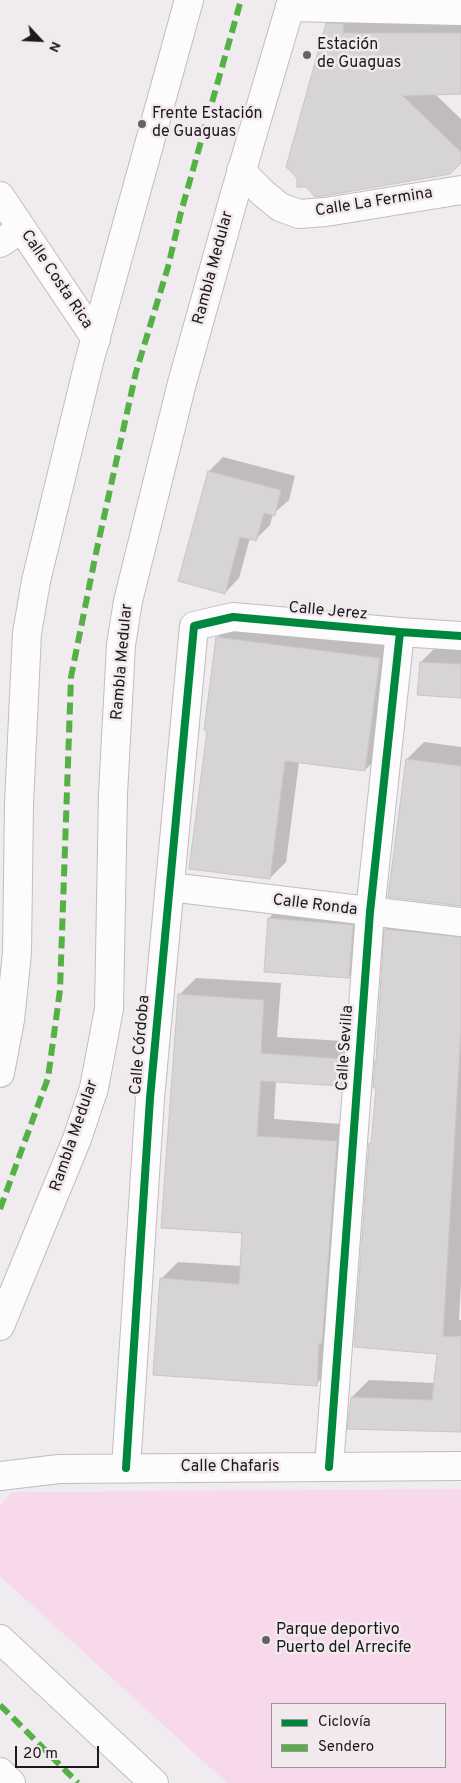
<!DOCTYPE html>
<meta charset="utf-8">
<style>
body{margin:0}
#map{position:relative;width:461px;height:1783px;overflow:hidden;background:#f0ebee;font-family:Overpass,sans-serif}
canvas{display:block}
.legend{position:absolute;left:271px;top:1703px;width:175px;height:65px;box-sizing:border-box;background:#f2e9ee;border:1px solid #9c9699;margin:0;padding:6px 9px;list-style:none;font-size:15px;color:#1c191a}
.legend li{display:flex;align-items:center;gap:10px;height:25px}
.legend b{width:25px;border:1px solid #9c9699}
.north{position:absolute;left:15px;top:15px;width:50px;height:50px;-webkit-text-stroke:4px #f2e9ee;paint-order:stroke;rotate:115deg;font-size:14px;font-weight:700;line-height:20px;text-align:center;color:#1c191a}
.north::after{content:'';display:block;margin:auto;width:18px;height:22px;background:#1c191a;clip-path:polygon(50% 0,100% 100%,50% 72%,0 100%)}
.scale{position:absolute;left:15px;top:1746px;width:84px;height:22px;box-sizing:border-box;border:2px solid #1c191a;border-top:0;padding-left:6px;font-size:15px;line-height:18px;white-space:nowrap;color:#1c191a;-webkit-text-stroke:4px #f2e9ee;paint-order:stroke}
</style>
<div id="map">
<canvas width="461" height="1783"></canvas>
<ul class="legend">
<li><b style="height:6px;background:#00873e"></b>Ciclovía</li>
<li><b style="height:6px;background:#55b145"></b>Sendero</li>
</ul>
<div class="north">N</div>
<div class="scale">20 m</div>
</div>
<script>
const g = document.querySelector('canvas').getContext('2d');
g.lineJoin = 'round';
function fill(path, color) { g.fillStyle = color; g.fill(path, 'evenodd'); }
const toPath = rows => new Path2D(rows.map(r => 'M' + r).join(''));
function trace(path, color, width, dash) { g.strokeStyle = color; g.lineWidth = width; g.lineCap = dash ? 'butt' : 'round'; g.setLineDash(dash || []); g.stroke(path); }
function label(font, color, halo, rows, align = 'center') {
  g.font = font + ' Overpass,sans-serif'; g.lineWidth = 5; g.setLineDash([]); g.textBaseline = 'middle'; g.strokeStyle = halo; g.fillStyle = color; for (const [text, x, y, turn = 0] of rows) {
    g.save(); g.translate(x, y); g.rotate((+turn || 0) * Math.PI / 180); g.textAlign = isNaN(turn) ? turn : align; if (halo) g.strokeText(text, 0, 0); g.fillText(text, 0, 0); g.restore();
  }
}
const green = toPath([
 [461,1489,461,1783,227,1783,0,1576,0,1506,12,1492],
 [445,1704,445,1767,272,1767,272,1704]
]);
const shadow = toPath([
 [344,7,461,17,461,93,435,94,461,119,461,161,327,24],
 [223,457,295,476,289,500,273,514,270,525,255,540,250,538,239,578,225,593,209,471],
 [233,622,395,642,381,754,365,770,299,762,286,862,270,878,209,730,217,638],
 [437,646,461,648,461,697,421,662],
 [424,742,461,747,461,905,407,759],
 [284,904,367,911,363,962,349,977,269,918],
 [402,912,461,919,461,1283,459,1320,461,1320,461,1336,453,1336,453,1338,461,1339,461,1431,352,1397,369,1380,435,1383,438,1352,370,1144,373,1141,377,1087,378,1060,386,929],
 [196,978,281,983,277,1037,360,1042,358,1068,341,1085,276,1081,274,1119,354,1125,333,1367,316,1384,161,1279,178,1262,241,1266,244,1231,179,995]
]);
const building = toPath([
 [326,23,344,24,343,33,461,33,461,94,403,96,461,152,461,163,450,174,324,196,315,197,306,187,297,187,297,178,286,167,326,23],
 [208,471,281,490,275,516,264,513,256,541,240,537,225,594,178,581,208,471],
 [216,637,380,658,365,771,285,761,270,879,189,869,207,731,204,730,216,637],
 [420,662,461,664,461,698,417,695,420,662],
 [406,759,461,766,461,906,388,897,406,759],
 [268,918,353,925,349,978,264,972,268,918],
 [384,929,461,937,461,1031,443,1336,461,1337,461,1432,347,1429,351,1397,432,1400,437,1354,354,1347,369,1143,371,1144,376,1088,373,1088,375,1061,376,1061,384,929],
 [178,994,264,1000,261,1053,343,1059,341,1086,261,1081,257,1136,337,1141,322,1344,319,1344,317,1386,153,1375,160,1278,239,1284,242,1233,161,1228,178,994]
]);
const minor = toPath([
 [290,7,461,11],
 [241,171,263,193,280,207,299,214,326,212,461,190],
 [0,196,96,339],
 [0,243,21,229],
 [170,887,461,922],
 [329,1467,370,912,400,632],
 [126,1468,150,1098,194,626,233,617,400,632,461,636],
 [0,1476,59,1469,461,1466]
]);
const major = toPath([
 [0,1073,10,1020,17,953,19,803,27,633,36,581,89,362,189,0],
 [0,1326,77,1139,94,1088,109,1009,113,794,121,645,128,601,182,383,234,197,292,0],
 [0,1639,154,1783],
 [0,1772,11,1783]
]);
const quiet = toPath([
 [0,1209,48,1078,60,990,71,677,96,553,136,372,168,267,181,212,241,0],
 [0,1705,78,1783]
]);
const cycleway = toPath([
 [329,1467,370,912,400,632],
 [126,1468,150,1098,194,626,233,617,400,632,461,636]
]);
const markers = [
 [307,55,5,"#666264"],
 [142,124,5,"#666264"],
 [266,1640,5,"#666264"]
];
const poiNames = [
 ["Estación",317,46],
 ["de Guaguas",317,64],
 ["Frente Estación",152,115],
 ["de Guaguas",152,133],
 ["Parque deportivo",276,1631],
 ["Puerto del Arrecife",276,1649]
];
const streetNames = [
 ["Calle La Fermina",374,203,-9],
 ["Rambla Medular",214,268,-75],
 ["Calle Costa Rica",56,280,56],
 ["Calle Jerez",328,612,5],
 ["Rambla Medular",123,662,-85],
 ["Calle Ronda",315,906,7],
 ["Calle Córdoba",141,1045,-85],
 ["Calle Sevilla",346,1048,-86],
 ["Rambla Medular",75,1136,-71],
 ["Calle Chafaris",230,1468]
];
fill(green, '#f8d9ec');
fill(shadow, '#0003');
fill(building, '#d7d4d6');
trace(building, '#c8c5c7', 1);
trace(minor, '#c0bcbf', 30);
trace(major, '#c0bcbf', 30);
trace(minor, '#fdfcfc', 28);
trace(major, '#fdfcfc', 28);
trace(quiet, '#55b145', 6, [12, 6]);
trace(cycleway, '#00873e', 8);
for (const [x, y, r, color] of markers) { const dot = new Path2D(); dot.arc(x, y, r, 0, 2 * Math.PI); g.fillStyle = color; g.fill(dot); trace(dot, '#f2e9ee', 2); }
label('16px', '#1c191a', '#f2e9ee', poiNames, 'left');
label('16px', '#1c191a', '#f2e9ee', streetNames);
</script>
